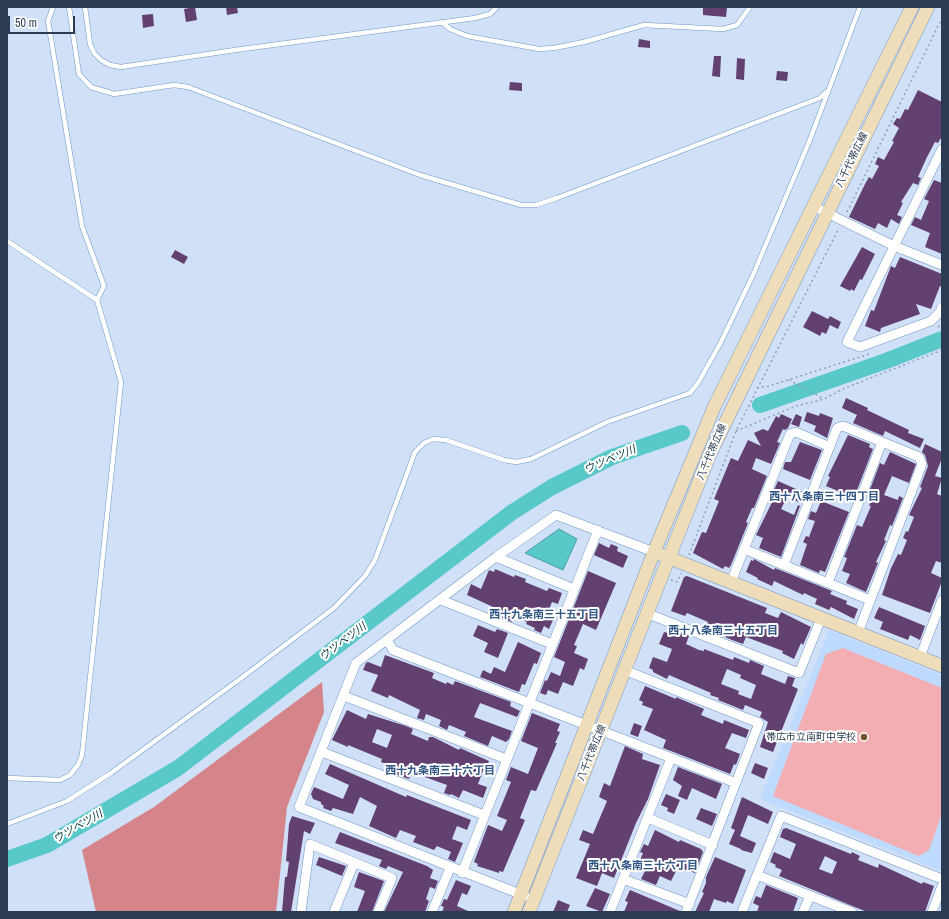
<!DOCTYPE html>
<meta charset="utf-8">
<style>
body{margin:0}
#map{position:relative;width:949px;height:919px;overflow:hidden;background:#d0e1f7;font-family:"Archivo Narrow",sans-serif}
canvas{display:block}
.frame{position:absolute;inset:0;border:8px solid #2b3b51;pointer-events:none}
.scale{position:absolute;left:8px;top:16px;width:67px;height:18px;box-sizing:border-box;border:2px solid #2b3b51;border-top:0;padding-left:5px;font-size:12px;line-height:14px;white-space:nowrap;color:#2b3b51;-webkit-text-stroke:3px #fff;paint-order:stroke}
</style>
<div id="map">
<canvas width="949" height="919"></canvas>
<div class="frame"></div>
<div class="scale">50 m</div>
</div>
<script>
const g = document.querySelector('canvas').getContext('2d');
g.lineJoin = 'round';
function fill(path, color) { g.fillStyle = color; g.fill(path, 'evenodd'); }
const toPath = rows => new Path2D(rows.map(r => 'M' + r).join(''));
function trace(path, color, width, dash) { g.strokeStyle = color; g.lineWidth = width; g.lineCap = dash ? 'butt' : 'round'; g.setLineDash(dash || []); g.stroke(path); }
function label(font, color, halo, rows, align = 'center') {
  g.font = font + ' "Archivo Narrow","Noto Sans JP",sans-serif'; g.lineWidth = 4; g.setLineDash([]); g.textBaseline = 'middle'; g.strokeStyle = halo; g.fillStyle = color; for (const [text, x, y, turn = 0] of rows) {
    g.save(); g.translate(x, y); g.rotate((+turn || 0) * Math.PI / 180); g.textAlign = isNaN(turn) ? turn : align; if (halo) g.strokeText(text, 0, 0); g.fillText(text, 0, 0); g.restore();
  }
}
const built = toPath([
 [829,630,942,675,942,871,760,799]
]);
const green = toPath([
 [843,648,942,688,942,814,929,850,919,856,773,796,826,654]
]);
const forest = toPath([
 [322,682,324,712,287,807,276,912,96,912,82,850,154,807]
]);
const water = toPath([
 [559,529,577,539,563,570,525,553,559,529]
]);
const river = toPath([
 [760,405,886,361,942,339],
 [7,859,47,845,178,768,511,513,552,487,612,457,682,433]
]);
const building = toPath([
 [195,7,197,20,186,22,184,9],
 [226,7,237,7,238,13,227,15],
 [703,7,727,8,726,17,703,15],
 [153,14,154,26,143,28,142,15],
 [639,39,650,41,650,48,638,47],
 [714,56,721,56,720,77,712,76],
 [737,58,745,59,744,80,736,79],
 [777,71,788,72,787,81,776,80],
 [510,82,522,83,522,91,509,90],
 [918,90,942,102,942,136,938,143,935,142,927,157,918,177,921,178,918,185,913,183,901,202,903,203,897,215,902,217,899,224,891,219,887,228,878,223,875,229,849,217,865,184,869,177,872,179,879,166,875,164,878,157,884,160,894,142,892,141,899,128,893,124,897,118,900,119,905,109,908,110],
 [934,180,942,183,942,254,925,247,930,233,911,225,915,217,921,220,929,201,924,199],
 [862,247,875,254,862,280,860,279,854,291,851,289,850,291,840,286],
 [175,250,188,257,184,264,171,257],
 [900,257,942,274,942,287,940,286,931,309,916,304,920,314,881,328,880,332,865,326,871,310,874,311,891,266,895,268],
 [812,311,828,319,830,316,841,322,838,329,830,325,826,334,822,332,820,336,803,327],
 [846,398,868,408,867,410,909,430,908,433,924,439,920,448,885,431,883,436,853,423,857,415,842,408],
 [807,412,819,416,820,413,833,418,827,438,814,431,816,426,804,421],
 [781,414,792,419,788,428,785,430,783,429,777,442,780,443,771,464,756,458,752,469,767,476,754,508,752,508,746,522,748,523,731,565,729,568,725,566,723,569,693,553,702,532,706,533,710,523,719,501,714,499,731,458,738,461,748,440,761,446,754,433,763,429,768,431,774,420,776,416,779,418],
 [796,414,802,417,799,427,791,424],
 [848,435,870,444,869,447,873,449,854,498,826,486,830,477,828,476],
 [800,442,822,450,810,480,783,469,785,462,791,462],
 [925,444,942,452,942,458,935,476,942,478,937,494,942,496,942,563,936,561,931,573,942,578,942,581,930,613,882,595,891,568,898,554,901,555,907,540,903,538,906,531,908,532,914,517,909,515,922,488,920,487,928,466,925,455,922,452],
 [890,452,916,464,909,483,892,476,884,495,898,500,899,496,903,498,892,526,890,525,884,540,886,541,876,562,878,563,866,592,846,583,850,574,842,571,847,558,844,557,857,525,862,527,871,506,869,506,874,494,869,492,880,463,884,465],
 [778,481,805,493,801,503,787,497,781,509,794,515,798,505,800,506,781,557,759,548,763,538,756,535,776,494,773,492],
 [821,501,849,512,825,572,820,570,819,573,800,565,807,544,803,542,806,536,809,537,815,521,808,519,811,511,816,513],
 [599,543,609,548,611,544,618,547,617,551,628,556,623,568,594,555],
 [754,559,774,570,775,568,832,591,830,594,847,601,846,604,858,609,854,619,831,607,829,610,815,604,817,599,804,593,803,595,774,581,772,586,757,579,758,578,746,572,751,560,753,561],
 [495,569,514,577,515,575,526,579,525,582,547,591,549,588,562,593,558,604,552,602,547,615,552,617,551,619,553,620,549,629,544,626,541,633,534,630,535,628,526,624,527,622,514,617,512,622,502,618,504,612,467,595,471,584,481,589,489,570,494,572],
 [588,571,616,583,596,630,583,624,574,645,577,646,574,653,588,659,584,670,580,668,573,686,563,682,558,694,548,690,546,695,540,693,545,680,547,681,551,672,560,676,565,662,554,657],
 [687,576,767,608,765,613,778,618,781,612,811,627,803,645,801,643,794,659,782,653,783,651,746,637,743,644,732,640,725,637,727,632,707,624,708,622,687,613,685,616,671,611,684,577],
 [879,607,925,626,920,640,910,635,908,640,880,629,883,622,874,618],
 [478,625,495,632,497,629,508,633,498,658,484,652,488,643,473,636],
 [668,631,680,636,681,633,689,636,686,644,699,650,704,651,704,649,733,660,734,657,749,663,750,660,764,666,761,674,785,684,788,676,795,678,792,686,798,689,773,752,760,747,768,722,760,717,762,712,745,705,743,710,718,700,719,698,710,695,711,693,669,675,667,679,653,672,653,670,649,668,653,657,667,662,672,649,659,644,664,632,668,633],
 [727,669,741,675,740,678,756,685,751,699,738,694,739,691,721,684],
 [518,642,541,653,537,664,534,663,525,685,522,684,519,692,480,677,483,670,491,674,494,667,505,672],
 [385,655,434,673,432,678,446,684,447,682,453,685,455,681,511,702,510,706,520,711,517,717,480,703,474,717,512,731,509,739,506,742,492,736,488,746,464,736,466,732,449,725,447,730,439,726,441,720,426,714,424,720,417,718,420,710,389,695,388,698,371,691,378,675,363,670,366,663,368,662,381,667],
 [645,686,676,699,676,697,704,709,701,715,723,724,724,720,749,730,746,738,732,733,725,748,740,754,736,765,734,764,730,774,663,748,666,740,644,730,653,709,642,705,643,702,639,700],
 [347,710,366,719,368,714,406,726,413,729,411,734,428,741,429,737,433,737,459,750,460,748,489,761,486,769,484,768,478,784,487,787,483,798,463,790,459,798,451,794,450,795,444,793,447,785,411,772,409,779,389,772,392,766,381,762,382,759,348,745,348,747,332,740],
 [377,729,392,735,387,748,372,742],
 [532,713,560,724,557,731,560,732,555,743,557,743,536,791,531,790,520,818,525,820,503,872,499,871,499,873,477,866,478,864,474,862,488,825,502,831,507,820,497,816,511,782,506,780,511,767,528,774,538,748,521,741],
 [634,723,642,726,638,737,630,734],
 [625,746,643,754,642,759,660,765,648,799,636,823,614,878,602,873,597,886,576,878,590,844,579,840,583,830,593,834,607,801,599,797,604,783,610,786],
 [755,763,768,768,764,779,751,773],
 [330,764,406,797,407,795,471,820,467,830,457,826,452,839,463,843,455,862,448,859,451,852,437,846,434,850,413,842,416,836,400,830,396,838,369,826,377,806,360,797,353,814,333,808,331,811,323,808,324,806,321,804,321,802,313,799,311,794,314,787,343,799,349,785,325,774],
 [678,767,722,784,716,799,692,788,687,800,678,796,682,786,673,780],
 [666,794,680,800,674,814,667,811,668,808,661,805],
 [742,797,773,812,768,824,748,815,740,836,756,843,752,853,741,850,741,849,729,844,735,830,731,828],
 [701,808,717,814,712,826,696,819],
 [292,816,315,823,310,834,304,831,291,912,282,912,285,877,287,877,289,862,286,861,289,824],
 [786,828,851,854,852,852,860,856,858,860,878,868,879,864,922,884,923,882,934,886,925,912,867,912,779,876,782,870,775,867,776,865,770,862,774,852,790,859,796,844,780,837,783,829],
 [825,856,837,862,832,874,819,869],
 [655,830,679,842,680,840,701,849,703,852,695,873,678,867,671,881,660,876,656,885,641,879,645,871,637,867,643,853,640,852,644,844,648,846],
 [340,832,427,866,433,870,430,878,438,881,435,889,430,887,426,899,429,901,425,912,384,912,403,872,388,866,386,869,379,866,382,860,335,843],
 [319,857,346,866,342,876,316,865],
 [715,857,746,870,733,904,727,901,726,903,714,899,709,912,695,912,704,893,702,892,706,883,706,877],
 [359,872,384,881,372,912,357,912,365,891,354,887],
 [456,880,471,886,467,895,462,893,457,906,470,912,442,912,444,907,441,906,444,899,447,900],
 [766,885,798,898,793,912,757,912,759,906,753,903,756,896,761,898],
 [595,888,610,894,602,912,586,906],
 [630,890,680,911,680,912,624,912,628,902,625,901],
 [558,900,570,905,567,912,553,912]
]);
const path = toPath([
 [847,212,942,18],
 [938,327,942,325],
 [789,380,824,399],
 [757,388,769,386,869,354],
 [736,431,796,406,824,399,845,388,942,350],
 [689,555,736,431,839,228],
 [671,580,677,582,681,573]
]);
const lane = toPath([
 [53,7,48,21,82,226,104,286,97,300],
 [69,7,79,74,91,87,114,94,174,85,188,87,420,175,521,205,536,205,557,198,820,98,826,92],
 [85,7,90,44,94,53,101,60,110,65,121,67,235,50,475,18,490,14,497,7],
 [443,23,450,29,467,36,539,49,554,48,584,42,644,25,723,29,737,25,750,7],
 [7,241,97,300,121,382,82,755,78,765,70,775,60,780,7,778],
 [7,824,67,801,111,773,240,679,334,608,365,576,375,560,415,452,424,443,433,439,446,440,504,460,516,462,531,459,607,422,690,393,698,383,720,344,753,275,809,142,860,7]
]);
const street = toPath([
 [942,149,847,342,860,347,931,321,940,312,942,307],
 [813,206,894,246,942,265],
 [744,549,870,600],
 [496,557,574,589],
 [784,565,837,428,843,426,919,457,922,464,858,633],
 [731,582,790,434,796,432,830,447],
 [828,583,882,442],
 [441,600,552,644],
 [646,613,799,673,821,619],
 [387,640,393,650,736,783],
 [920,657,942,600],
 [624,670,759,723,686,912],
 [344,696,506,759],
 [322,752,484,815],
 [648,818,713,845],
 [462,873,598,530],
 [757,875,852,912],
 [623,879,690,904],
 [525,896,299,807,356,663,496,557,556,515,654,552],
 [301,912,310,844,392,878,378,912],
 [334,912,354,863],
 [432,912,450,868],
 [610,912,671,758],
 [742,912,781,816,942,879],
 [803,912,810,896],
 [932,912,942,886]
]);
const secondary = toPath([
 [662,555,942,666],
 [514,912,654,552,715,405,912,7],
 [529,912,710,454,928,7]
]);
const markers = [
 [864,737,4,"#715428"]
];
const streetNames = [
 ["八千代帯広線",852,160,-64],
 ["八千代帯広線",712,452,-67],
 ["八千代帯広線",592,753,-68]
];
const poiNames = [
 ["帯広市立南町中学校",856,737]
];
const waterNames = [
 ["ウツベツ川",610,460,-23],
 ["ウツベツ川",343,642,-37],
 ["ウツベツ川",78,827,-30]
];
const neighbourhoodNames = [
 ["西十八条南三十四丁目",824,497],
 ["西十九条南三十五丁目",544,615],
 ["西十八条南三十五丁目",723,631],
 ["西十九条南三十六丁目",440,771],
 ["西十八条南三十六丁目",643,866]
];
fill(built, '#bedafe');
fill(green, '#f2aeb2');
fill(forest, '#d5848a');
fill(water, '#58c8c8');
trace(water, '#4a9ea4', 1);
trace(river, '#58c8c8', 16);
fill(building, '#624070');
trace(lane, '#6f96c9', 5.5);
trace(street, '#6f96c9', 10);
trace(secondary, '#6f96c9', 14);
trace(path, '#8e9eb4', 1.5, [2, 3]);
trace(lane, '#fff', 4.5);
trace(street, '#fff', 9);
trace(secondary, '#efdcb8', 13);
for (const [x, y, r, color] of markers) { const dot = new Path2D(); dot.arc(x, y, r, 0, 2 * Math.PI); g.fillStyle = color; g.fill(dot); trace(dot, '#fff', 1.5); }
label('10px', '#2b3b51', '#fff', streetNames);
label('10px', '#2b3b51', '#fff', poiNames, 'right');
label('italic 11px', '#003636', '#fff', waterNames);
label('bold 11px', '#315684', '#fff', neighbourhoodNames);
</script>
